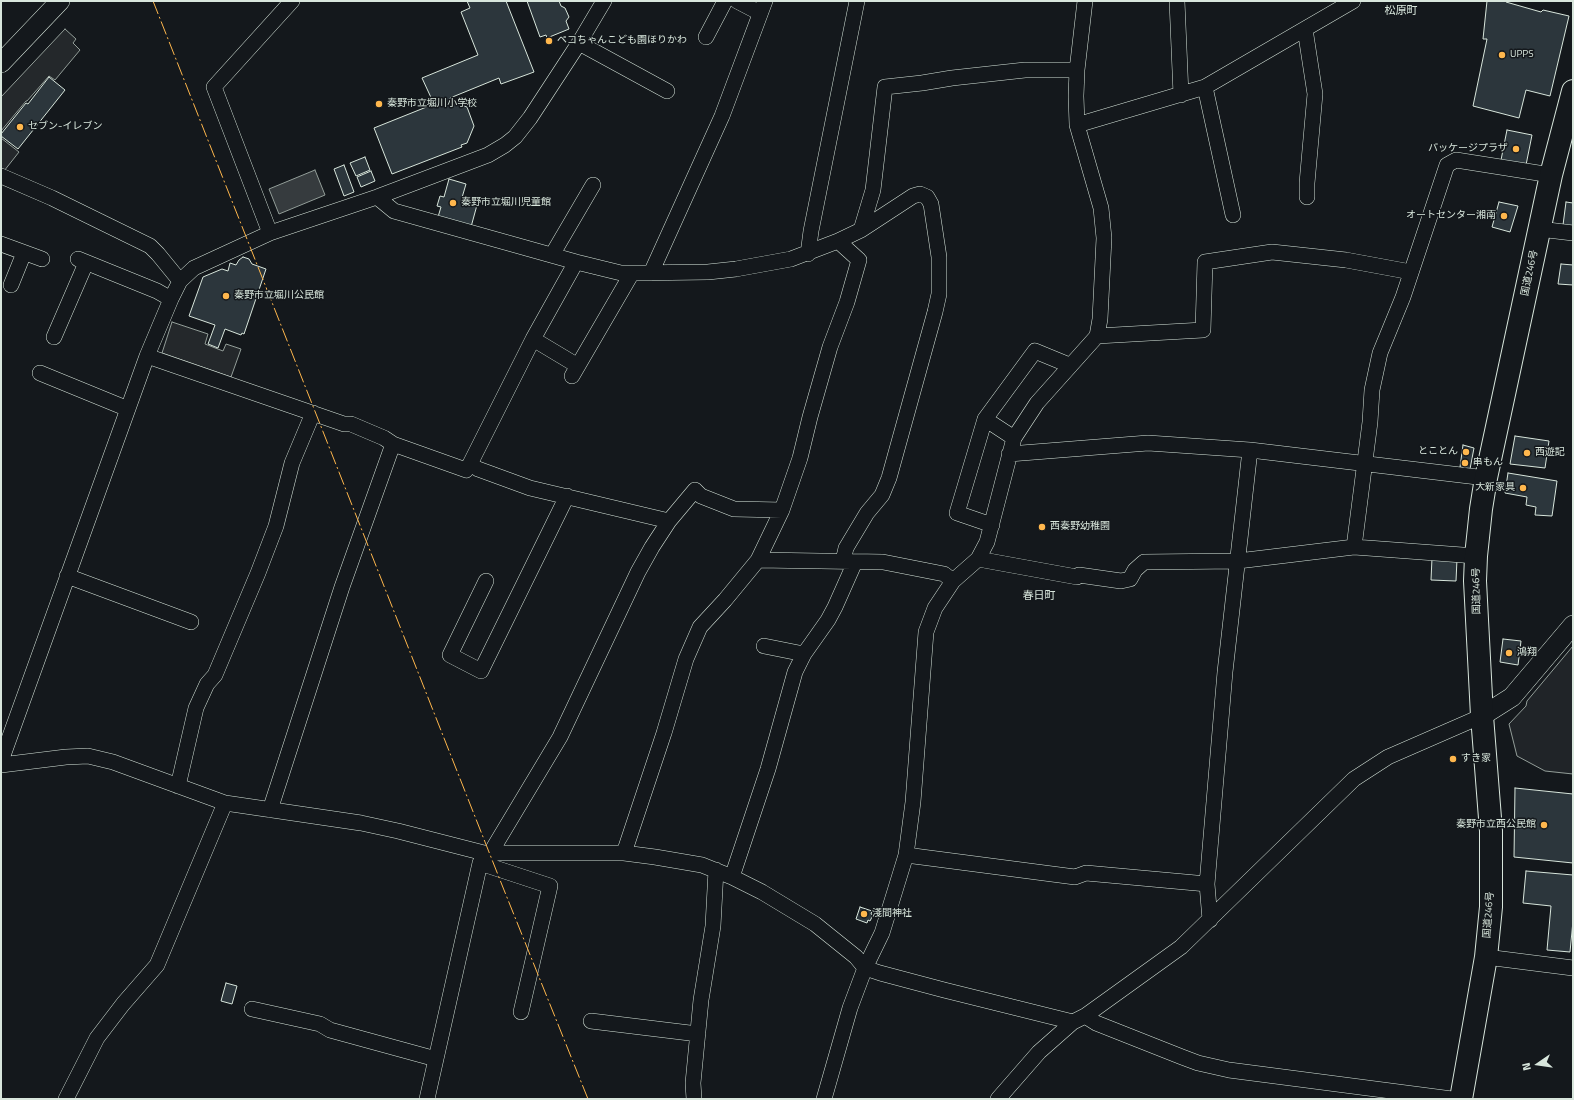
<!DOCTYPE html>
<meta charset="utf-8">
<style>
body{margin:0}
#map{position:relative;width:1574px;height:1100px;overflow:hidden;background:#14181c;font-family:"Titillium Web",sans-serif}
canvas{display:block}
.frame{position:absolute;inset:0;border:2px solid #d8e6dc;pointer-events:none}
.north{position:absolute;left:1518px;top:1044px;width:40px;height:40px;-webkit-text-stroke:3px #14181c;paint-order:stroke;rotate:257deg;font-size:11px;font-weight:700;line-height:16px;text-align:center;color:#d8e6dc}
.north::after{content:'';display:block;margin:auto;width:14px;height:18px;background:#d8e6dc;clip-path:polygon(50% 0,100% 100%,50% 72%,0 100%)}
</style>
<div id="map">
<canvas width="1574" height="1100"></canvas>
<div class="frame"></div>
<div class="north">N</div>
</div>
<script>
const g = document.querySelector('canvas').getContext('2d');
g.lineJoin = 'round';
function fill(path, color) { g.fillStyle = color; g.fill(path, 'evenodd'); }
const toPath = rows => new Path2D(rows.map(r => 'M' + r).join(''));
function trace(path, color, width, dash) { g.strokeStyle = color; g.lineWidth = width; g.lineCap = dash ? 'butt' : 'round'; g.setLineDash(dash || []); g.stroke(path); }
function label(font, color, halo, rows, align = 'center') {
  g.font = font + ' "Titillium Web","Noto Sans JP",sans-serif'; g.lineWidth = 3; g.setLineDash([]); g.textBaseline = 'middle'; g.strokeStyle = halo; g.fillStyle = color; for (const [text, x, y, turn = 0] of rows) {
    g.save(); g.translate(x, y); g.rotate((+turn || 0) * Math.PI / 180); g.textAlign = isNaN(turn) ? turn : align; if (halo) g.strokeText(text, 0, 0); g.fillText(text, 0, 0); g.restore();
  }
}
const green = toPath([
 [1573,646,1573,774,1545,771,1517,756,1509,724,1526,706,1527,701,1573,646]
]);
const parking = toPath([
 [65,29,76,39,73,43,80,50,55,80,49,76,27,101,26,101,1,131,1,97,65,29],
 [1,138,19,152,4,171,1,170,1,138],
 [172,322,208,334,205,344,223,351,226,344,241,349,231,377,162,353,172,322]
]);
const water = toPath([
 [315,170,325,195,279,214,269,189,315,170]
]);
const building = toPath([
 [467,1,506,1,534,72,501,84,499,78,450,98,451,101,467,107,474,126,467,143,461,145,462,147,392,174,374,128,434,104,422,78,478,55,461,12,470,8,467,1],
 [527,1,559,1,561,6,565,8,569,17,566,21,569,29,547,38,546,35,540,37,527,1],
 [1487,1,1506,1,1506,2,1541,12,1543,10,1569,16,1550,96,1526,90,1519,118,1473,106,1487,39,1483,39,1487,1],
 [49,77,65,90,18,149,1,136,1,134,26,103,28,104,49,77],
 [1507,130,1532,135,1526,165,1501,160,1507,130],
 [365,157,370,170,356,176,350,163,365,157],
 [344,165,354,192,344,196,334,169,344,165],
 [371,171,375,181,361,187,357,177,371,171],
 [449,179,466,184,461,201,477,205,471,227,438,217,441,207,437,206,440,196,444,197,449,179],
 [1499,202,1518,206,1510,232,1492,227,1499,202],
 [1566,202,1573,203,1573,226,1563,225,1566,202],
 [243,257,249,259,252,264,266,269,244,334,242,333,241,335,225,329,218,348,208,344,215,325,189,316,203,277,222,269,228,271,230,263,236,265,239,260,243,257],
 [1561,264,1573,265,1573,285,1558,284,1561,264],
 [1515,436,1549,441,1545,468,1510,464,1515,436],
 [1463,445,1474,448,1470,469,1460,467,1463,445],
 [1508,473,1557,481,1552,516,1535,515,1536,507,1526,505,1527,497,1505,493,1508,473],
 [1432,558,1457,559,1456,581,1431,580,1432,558],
 [1503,639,1521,641,1518,665,1500,662,1503,639],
 [1515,788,1573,794,1573,863,1514,857,1515,788],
 [1526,871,1573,875,1573,921,1570,952,1547,950,1551,906,1523,903,1526,871],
 [860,907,872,911,871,914,873,915,870,921,868,920,867,923,856,919,860,907],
 [226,983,237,986,232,1004,221,1001,226,983]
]);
const minor = toPath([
 [737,1,760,13],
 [1177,1,1181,95],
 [1305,29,1315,94,1307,183,1307,197],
 [706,37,725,1],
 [579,43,667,91],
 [1205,87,1233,215],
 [1077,125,1205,87,1353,1],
 [1,176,52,198,150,246,158,254,180,281],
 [377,197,394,211,576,262,621,273,632,273,708,272,736,269,791,259,838,241,861,230,913,196,920,194,927,197,931,204,939,257,939,294,935,312,889,478,882,495,867,513,846,548,843,561],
 [1539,229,1573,233],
 [861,230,873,190,885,87,922,83,952,78,1025,70,1077,70],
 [270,233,214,87,292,1],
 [1,244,42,259],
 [808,254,811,231,857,1],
 [552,255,593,185],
 [78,259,157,291,171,299],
 [651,273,722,116,765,1],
 [11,285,24,253],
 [1097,336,1203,330,1205,262,1272,252,1346,260,1411,272],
 [54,337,86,263],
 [533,339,578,366],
 [147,356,344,424,351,424,384,438,393,444,466,470,470,464,533,339,576,262],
 [40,373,128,409],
 [572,376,632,273],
 [985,419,1014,438],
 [1009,454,1148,443,1250,450,1486,478],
 [470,464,478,469,530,488,669,521],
 [992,525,957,513,985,419,1035,351,1069,365],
 [1354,547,1370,422,1372,390,1380,353,1403,297,1447,165,1456,160,1551,175],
 [978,559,1077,577,1079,575,1121,581,1130,579,1135,570,1144,562,1238,561,1354,547,1476,556],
 [758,560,883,562,944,574,953,581],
 [67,576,191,622],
 [486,581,450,655,481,671,567,496],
 [764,646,804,654],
 [1,761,147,356,171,299,180,281,194,268,270,233,377,197,488,155,505,145,515,137,530,118,579,43,604,1],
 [1,765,66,757,88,756,113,762,225,803,361,823,398,831,484,853,624,853,655,857,702,865,732,877,762,892,815,924,856,957,865,968,880,973,944,990,1073,1022],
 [178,786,196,708,207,684,215,675,258,573,276,526,292,463,313,413],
 [270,810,342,587,393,444],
 [493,853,494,847,560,737,638,572,652,547,669,521,695,490,701,496,734,509,782,510],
 [624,853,664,733,686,659,700,627,725,600,758,560,782,510,800,458,810,417,830,347,847,302,859,260,838,241],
 [906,855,1075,877,1086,873,1207,884],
 [480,863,550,886,521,1012],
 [732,877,768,769,795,672,804,654,828,620,835,607,855,562],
 [1210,920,1207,884,1225,672,1250,450],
 [1486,957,1573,968],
 [252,1009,320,1024,330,1030,436,1059],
 [1085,1016,1096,1023,1182,1057,1198,1063,1229,1070,1452,1099],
 [591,1021,698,1034],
 [66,1099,97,1038,123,1004,157,965,225,803],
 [427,1099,480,863,484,853],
 [694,1099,693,1083,701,1000,713,926,716,870],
 [824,1099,850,1008,865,968,882,933,906,855,913,802,926,632,935,608,953,581,978,559,987,542,1014,438,1037,403,1097,336,1100,319,1104,238,1101,208,1077,125,1076,96,1077,70,1085,1],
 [998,1099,1039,1052,1073,1022,1085,1016,1181,947,1354,779,1388,757,1482,716]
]);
const major = toPath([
 [1,63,60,1],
 [1482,716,1512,697,1573,625]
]);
const highway = toPath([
 [1461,1099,1486,957,1491,907,1491,831,1482,716,1475,581,1476,556,1481,509,1486,478,1551,175,1573,91]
]);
const power = toPath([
 [153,1,502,885,588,1099]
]);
const markers = [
 [549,41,4,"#ffb74d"],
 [1502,55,4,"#ffb74d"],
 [379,104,4,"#ffb74d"],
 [20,127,4,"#ffb74d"],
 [1516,149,4,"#ffb74d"],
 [453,203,4,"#ffb74d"],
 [1504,216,4,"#ffb74d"],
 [226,296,4,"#ffb74d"],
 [1466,452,4,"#ffb74d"],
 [1527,453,4,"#ffb74d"],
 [1465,463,4,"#ffb74d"],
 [1523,488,4,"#ffb74d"],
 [1042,527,4,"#ffb74d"],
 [1509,653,4,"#ffb74d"],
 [1453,759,4,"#ffb74d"],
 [1544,825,4,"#ffb74d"],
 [864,914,4,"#ffb74d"]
];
const poiNames = [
 ["ペコちゃんこども園ほりかわ",557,41],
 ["UPPS",1510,55],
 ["秦野市立堀川小学校",387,104],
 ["セブン-イレブン",28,127],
 ["パッケージプラザ",1508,149,"right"],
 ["秦野市立堀川児童館",461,203],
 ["オートセンター湘南",1496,216,"right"],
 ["秦野市立堀川公民館",234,296],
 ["とことん",1458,452,"right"],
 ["西遊記",1535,453],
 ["串もん",1473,463],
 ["大新家具",1515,488,"right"],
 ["西秦野幼稚園",1050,527],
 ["鴻翔",1517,653],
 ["すき家",1461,759],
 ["秦野市立西公民館",1536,825,"right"],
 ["淺間神社",872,914]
];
const streetNames = [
 ["国道246号",1530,273,-78],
 ["国道246号",1477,591,-91],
 ["国道246号",1489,915,-86]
];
const neighbourhoodNames = [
 ["松原町",1401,11],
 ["春日町",1039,596]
];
fill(green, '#202428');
trace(green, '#939e99', 1);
fill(parking, '#24282b');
trace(parking, '#939e99', 1);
fill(water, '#363b3e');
trace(water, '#939e99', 1);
fill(building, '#2c363c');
trace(building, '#d8e6dc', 1);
trace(minor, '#d8e6dc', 16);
trace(major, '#d8e6dc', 20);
trace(highway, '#d8e6dc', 24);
trace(minor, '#14181c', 15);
trace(major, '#14181c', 19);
trace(highway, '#14181c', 22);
trace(power, '#ffb74d', 1, [14, 3, 2, 3]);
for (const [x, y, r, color] of markers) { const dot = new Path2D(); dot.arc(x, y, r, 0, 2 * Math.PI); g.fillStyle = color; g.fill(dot); trace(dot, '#14181c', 1.5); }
label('10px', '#d8e6dc', '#14181c', poiNames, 'left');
label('10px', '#d8e6dc', '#14181c', streetNames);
label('11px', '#d8e6dc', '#14181c', neighbourhoodNames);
</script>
